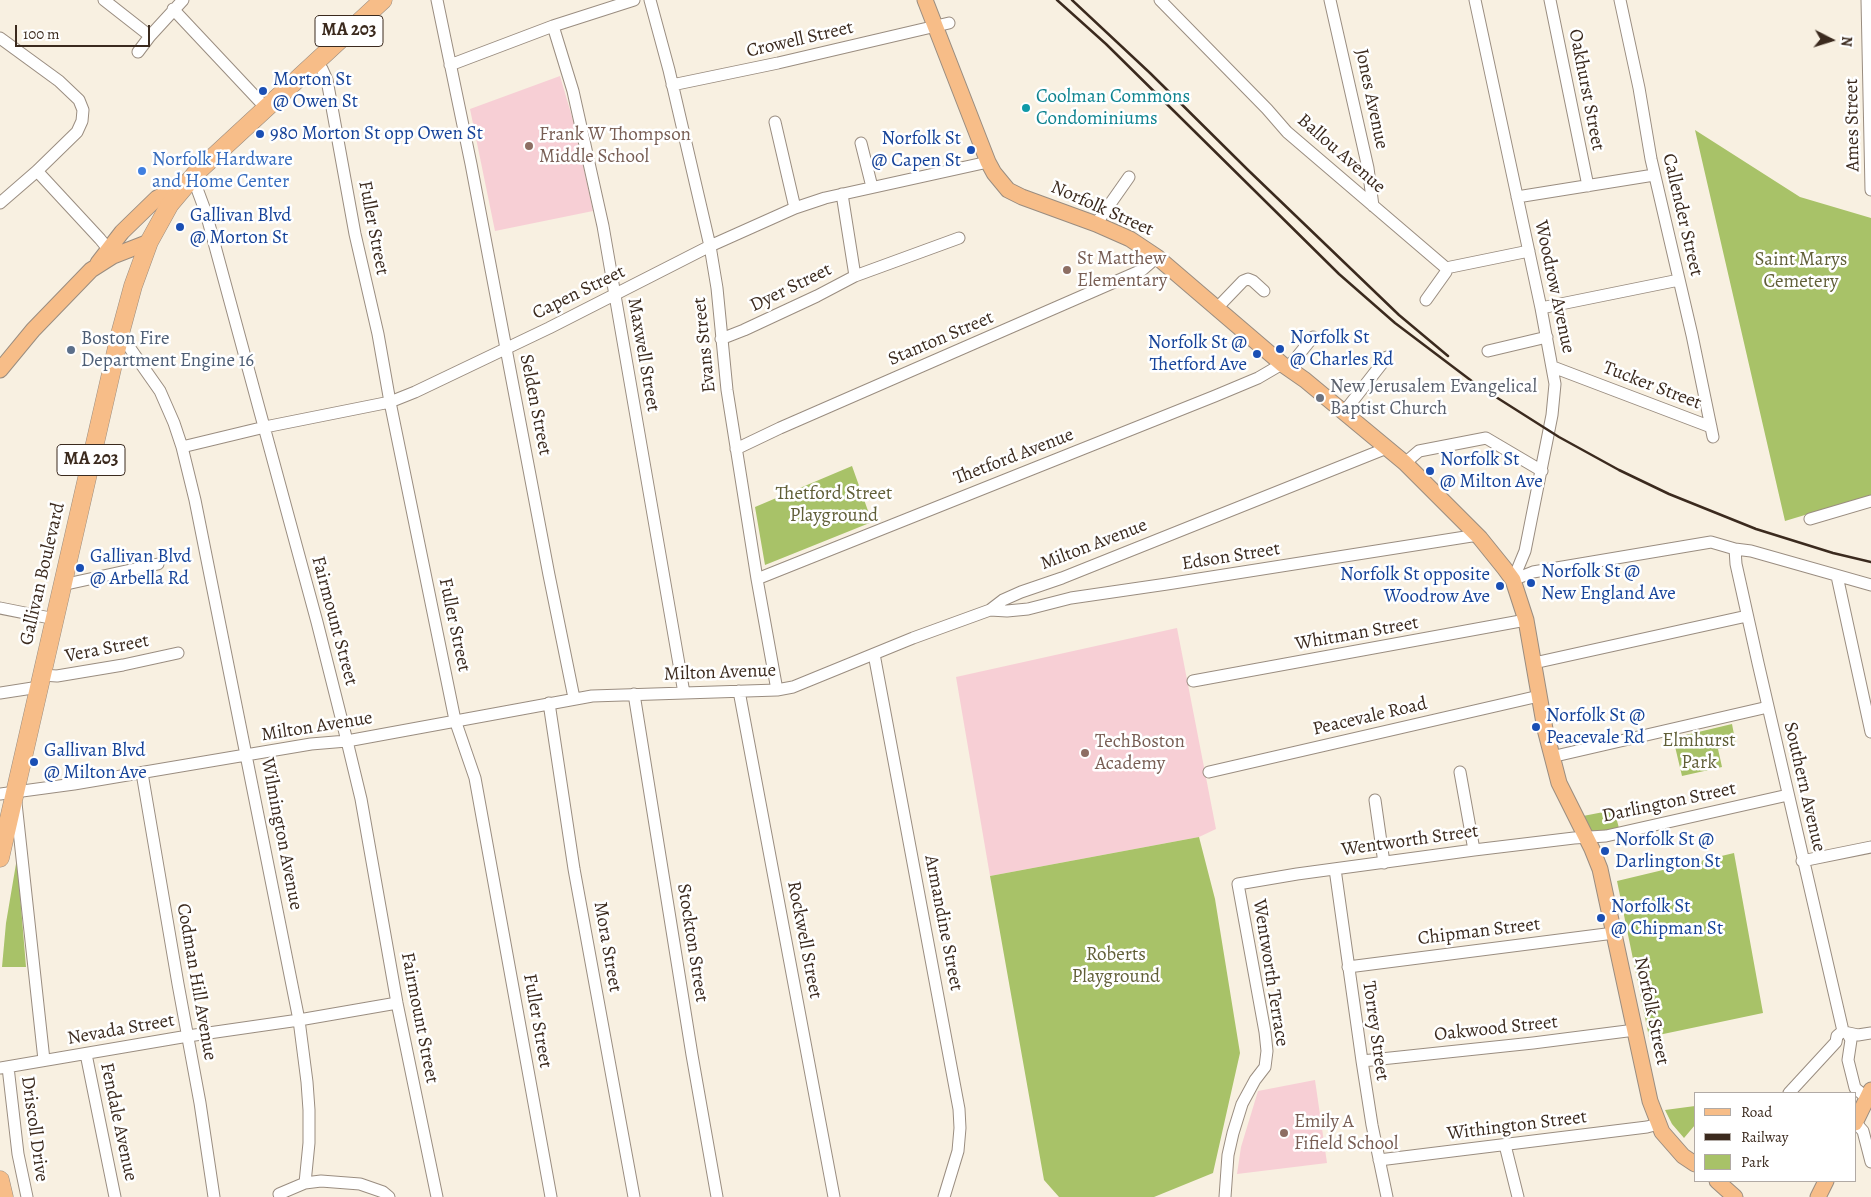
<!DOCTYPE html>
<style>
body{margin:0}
#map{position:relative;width:1871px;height:1197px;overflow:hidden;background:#f8f0e1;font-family:Alegreya,serif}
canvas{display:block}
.legend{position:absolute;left:1694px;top:1092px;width:162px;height:90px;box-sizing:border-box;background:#fff;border:1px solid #b1aaa5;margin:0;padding:6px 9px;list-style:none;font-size:15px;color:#3b2a1e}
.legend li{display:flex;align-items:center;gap:10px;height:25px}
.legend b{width:25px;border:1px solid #b1aaa5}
.north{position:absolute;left:1806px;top:15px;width:50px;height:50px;-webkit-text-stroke:4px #fff;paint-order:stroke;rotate:95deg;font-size:14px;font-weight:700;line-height:20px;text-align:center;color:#3b2a1e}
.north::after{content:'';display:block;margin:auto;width:18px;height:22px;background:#3b2a1e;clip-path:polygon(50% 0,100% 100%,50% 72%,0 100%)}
.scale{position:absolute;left:15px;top:25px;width:135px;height:22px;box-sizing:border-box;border:2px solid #3b2a1e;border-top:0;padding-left:6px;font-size:15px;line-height:18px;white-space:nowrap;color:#3b2a1e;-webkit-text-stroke:4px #fff;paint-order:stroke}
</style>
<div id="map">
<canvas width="1871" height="1197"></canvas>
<ul class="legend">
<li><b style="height:6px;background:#f7bd88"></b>Road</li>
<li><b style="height:6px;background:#3b2a1e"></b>Railway</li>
<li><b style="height:14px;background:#a8c268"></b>Park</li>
</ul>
<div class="north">N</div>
<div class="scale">100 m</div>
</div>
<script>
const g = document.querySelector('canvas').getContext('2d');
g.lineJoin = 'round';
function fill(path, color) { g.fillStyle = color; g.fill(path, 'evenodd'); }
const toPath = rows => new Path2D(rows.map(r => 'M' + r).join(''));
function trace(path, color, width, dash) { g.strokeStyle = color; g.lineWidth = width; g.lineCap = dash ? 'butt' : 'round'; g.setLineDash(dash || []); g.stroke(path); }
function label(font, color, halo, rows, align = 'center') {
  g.font = font + ' Alegreya,serif'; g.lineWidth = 5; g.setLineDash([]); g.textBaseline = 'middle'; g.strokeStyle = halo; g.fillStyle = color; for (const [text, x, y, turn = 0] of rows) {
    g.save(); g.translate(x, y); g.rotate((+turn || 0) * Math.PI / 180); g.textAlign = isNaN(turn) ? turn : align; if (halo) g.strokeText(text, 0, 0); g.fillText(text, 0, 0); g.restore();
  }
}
const built = toPath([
 [560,76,575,127,593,211,495,231,470,109],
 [1177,628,1216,829,1199,837,990,876,956,677],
 [1315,1080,1327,1163,1237,1174,1241,1147,1258,1091]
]);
const green = toPath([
 [1695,130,1800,197,1871,218,1871,495,1785,521],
 [852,466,872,522,765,565,755,507],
 [1732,724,1736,745,1718,749,1722,767,1682,776,1673,738],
 [1614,810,1619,828,1592,833,1583,816],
 [1199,837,1215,899,1240,1053,1213,1173,1154,1197,1059,1197,1044,1180,990,876],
 [1734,853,1763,1013,1649,1037,1617,881],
 [17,858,26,967,2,967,6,923],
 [1695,1106,1695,1125,1684,1138,1672,1124,1665,1110]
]);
const minor = toPath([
 [104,0,150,36],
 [437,0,471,164,549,575,574,698],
 [650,0,669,70,710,246,717,288,727,390,757,579,777,690],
 [1160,0,1267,109,1287,132,1446,268,1529,251],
 [1330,0,1368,168,1373,206],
 [1475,0,1541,308,1555,384,1552,415,1525,551,1513,580],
 [1550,0,1588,186],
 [1620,0,1639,88,1651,159,1692,335,1713,437],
 [1867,0,1871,190],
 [173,9,266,108],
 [553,26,573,91,603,226,684,693],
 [0,38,59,81,79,100,83,110,82,121,77,132,37,171,0,203],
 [138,52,150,36,183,0],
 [316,62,322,69,327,80,355,234,378,334,390,402,455,720,475,778,551,1197],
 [450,65,553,26,634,0],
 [672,85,778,63,949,23],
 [775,122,795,208],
 [861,143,872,187],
 [37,171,100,239,113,255],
 [191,179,196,186,206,213,317,622,347,741,361,799,397,1003,437,1197],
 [1517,197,1654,175],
 [1096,224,1129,177],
 [855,276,959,238],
 [1426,300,1446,272,1446,268],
 [1218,307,1243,281,1248,279,1253,281,1264,291],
 [1541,308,1679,280],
 [120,334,160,391,174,423,182,447,195,500,299,1020,307,1082,309,1110,309,1143,305,1183],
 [721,339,744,330,817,296,855,276,842,194],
 [1488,351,1547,337],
 [1553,367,1711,427],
 [1288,368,1313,337],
 [1344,412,1387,357],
 [182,447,265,427,390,402,415,392,549,328,710,246,795,208,825,198,988,162],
 [736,449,780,428,1142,270,1157,257],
 [1405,463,1419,451,1486,438,1542,471],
 [1810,519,1871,501],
 [1735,549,1736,564,1758,663,1843,1031],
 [1837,576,1871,732],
 [757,579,1215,396,1258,378,1282,364],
 [1513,580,1533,572,1711,542,1735,549,1751,551,1871,585],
 [62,585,158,564],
 [0,608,55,619],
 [990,610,1007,611,1028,609,1071,598,1167,584,1478,535],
 [874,654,959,1109,960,1128,958,1151,944,1197],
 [1534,663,1747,616],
 [42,675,57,676,123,665,178,653],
 [1193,681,1526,620],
 [739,691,834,1197],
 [0,693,39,687],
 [634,694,692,1055,717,1197],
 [549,703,574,869,634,1197],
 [1551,757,1768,707],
 [1209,772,1539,696],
 [1460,772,1474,850],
 [142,773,178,984,200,1103,214,1197],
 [0,794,74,784,311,744,347,741,592,696,777,690,793,687,913,638,990,610,1003,600,1021,592,1062,578,1387,448],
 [1375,800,1384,863],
 [16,803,44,1060],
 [1802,861,1871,847],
 [1335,869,1362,1061,1372,1125,1387,1197],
 [1348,967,1614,933],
 [1844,1032,1858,1035,1871,1033],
 [1848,1034,1851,1040,1848,1060,1855,1088,1867,1098],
 [86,1054,115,1197],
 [1362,1061,1533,1043,1635,1030],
 [8,1067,18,1154,27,1197],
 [0,1068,188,1036,299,1020,397,1003],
 [1789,1093,1836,1042,1837,1036,1843,1031],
 [1855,1122,1863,1131,1871,1162],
 [1505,1145,1518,1197],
 [1379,1160,1647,1127,1658,1124],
 [279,1194,305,1183,321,1181,360,1184,383,1192,389,1197],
 [1225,1197,1228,1155,1233,1133,1242,1104,1255,1080,1265,1067,1267,1051,1265,1032,1238,884,1297,874,1474,850,1574,838,1606,836,1788,795]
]);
const major = toPath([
 [925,0,988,162,994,173,1008,190,1022,197,1096,224,1130,239,1157,257,1282,364,1305,380,1405,463,1480,538,1505,569,1513,580,1526,620,1545,729,1559,783,1592,849,1600,869,1650,1101,1662,1132,1683,1156,1695,1164],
 [98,263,122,232,157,198,187,182],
 [0,370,33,330,91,270,113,256,149,242],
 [1855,1123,1871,1090],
 [1717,1181,1735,1197],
 [1818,1197,1826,1181]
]);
const highway = toPath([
 [0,858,120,334,133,286,149,242,170,204,197,172,383,0],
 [0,1180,4,1197]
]);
const rail = toPath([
 [1057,0,1106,44,1339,274,1395,323,1477,385,1559,437,1619,470,1669,494,1756,529,1833,553,1871,562],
 [1072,0,1150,73,1248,170,1399,315,1448,356]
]);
const markers = [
 [263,91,5,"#1a4fb4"],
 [1026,108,5,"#0f9aa8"],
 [260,134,5,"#1a4fb4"],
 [529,146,5,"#8d6e63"],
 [971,150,5,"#1a4fb4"],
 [142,171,5,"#3f7fe0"],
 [180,227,5,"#1a4fb4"],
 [1067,270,5,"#8d6e63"],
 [1280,349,5,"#1a4fb4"],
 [71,350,5,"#5c6f8a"],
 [1257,354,5,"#1a4fb4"],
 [1320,398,5,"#6b7280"],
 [1430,471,5,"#1a4fb4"],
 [80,568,5,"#1a4fb4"],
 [1531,583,5,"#1a4fb4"],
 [1500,586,5,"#1a4fb4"],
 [1536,727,5,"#1a4fb4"],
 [1085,753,5,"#8d6e63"],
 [34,762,5,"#1a4fb4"],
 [1605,851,5,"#1a4fb4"],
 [1601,918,5,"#1a4fb4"],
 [1284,1133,5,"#8d6e63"]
];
const shields = [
 [349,31,68],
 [91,460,68]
];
const shieldNames = [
 ["MA 203",349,31],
 ["MA 203",91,460]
];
const streetNames = [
 ["Crowell Street",800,40,-13],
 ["Oakhurst Street",1586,90,79],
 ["Jones Avenue",1371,99,78],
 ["Ames Street",1853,125,-91],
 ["Ballou Avenue",1341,154,41],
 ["Norfolk Street",1102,209,24],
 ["Callender Street",1682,215,77],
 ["Fuller Street",373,228,79],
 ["Woodrow Avenue",1554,287,78],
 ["Dyer Street",791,288,-26],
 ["Capen Street",579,293,-26],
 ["Stanton Street",941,339,-23],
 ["Evans Street",705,345,-96],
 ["Maxwell Street",643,355,80],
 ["Tucker Street",1652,386,21],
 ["Selden Street",535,405,79],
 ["Thetford Avenue",1014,457,-21],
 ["Milton Avenue",1094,545,-21],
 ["Edson Street",1231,557,-9],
 ["Gallivan Boulevard",43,574,-77],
 ["Fairmount Street",334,621,75],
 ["Fuller Street",454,625,78],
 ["Whitman Street",1357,634,-10],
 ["Vera Street",107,649,-11],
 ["Milton Avenue",720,673,-2],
 ["Peacevale Road",1370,717,-13],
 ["Milton Avenue",317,727,-9],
 ["Southern Avenue",1804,787,77],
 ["Darlington Street",1669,803,-12],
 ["Wilmington Avenue",281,834,79],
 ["Wentworth Street",1410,841,-8],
 ["Armandine Street",943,923,79],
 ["Chipman Street",1479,932,-7],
 ["Rockwell Street",804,940,79],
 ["Stockton Street",692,943,81],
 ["Mora Street",607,947,80],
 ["Wentworth Terrace",1270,973,81],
 ["Codman Hill Avenue",196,982,80],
 ["Norfolk Street",1651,1011,78],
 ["Fairmount Street",419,1018,79],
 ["Fuller Street",537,1021,80],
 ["Oakwood Street",1496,1029,-6],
 ["Nevada Street",121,1030,-10],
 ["Torrey Street",1375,1031,82],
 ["Fendale Avenue",118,1122,78],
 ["Withington Street",1517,1126,-7],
 ["Driscoll Drive",34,1129,82]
];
const transitNames = [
 ["Morton St",273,80],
 ["@ Owen St",273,102],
 ["980 Morton St opp Owen St",270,134],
 ["Norfolk St",961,139,"right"],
 ["@ Capen St",961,161,"right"],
 ["Gallivan Blvd",190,216],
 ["@ Morton St",190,238],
 ["Norfolk St",1290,338],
 ["@ Charles Rd",1290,360],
 ["Norfolk St @",1247,343,"right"],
 ["Thetford Ave",1247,365,"right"],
 ["Norfolk St",1440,460],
 ["@ Milton Ave",1440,482],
 ["Gallivan Blvd",90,557],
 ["@ Arbella Rd",90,579],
 ["Norfolk St @",1541,572],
 ["New England Ave",1541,594],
 ["Norfolk St opposite",1490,575,"right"],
 ["Woodrow Ave",1490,597,"right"],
 ["Norfolk St @",1546,716],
 ["Peacevale Rd",1546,738],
 ["Gallivan Blvd",44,751],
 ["@ Milton Ave",44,773],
 ["Norfolk St @",1615,840],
 ["Darlington St",1615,862],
 ["Norfolk St",1611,907],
 ["@ Chipman St",1611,929]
];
const cultureNames = [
 ["Coolman Commons",1036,97],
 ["Condominiums",1036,119]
];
const educationNames = [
 ["Frank W Thompson",539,135],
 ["Middle School",539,157],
 ["St Matthew",1077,259],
 ["Elementary",1077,281],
 ["TechBoston",1095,742],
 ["Academy",1095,764],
 ["Emily A",1294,1122],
 ["Fifield School",1294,1144]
];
const shopNames = [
 ["Norfolk Hardware",152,160],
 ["and Home Center",152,182]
];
const parkNames = [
 ["Saint Marys",1801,260],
 ["Cemetery",1801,282],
 ["Thetford Street",834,494],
 ["Playground",834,516],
 ["Elmhurst",1699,741],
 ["Park",1699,763],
 ["Roberts",1116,955],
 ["Playground",1116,977]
];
const serviceNames = [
 ["Boston Fire",81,339],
 ["Department Engine 16",81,361]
];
const worshipNames = [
 ["New Jerusalem Evangelical",1330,387],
 ["Baptist Church",1330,409]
];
fill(built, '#f7cfd5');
fill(green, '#a8c268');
trace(minor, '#9a8d80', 13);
trace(major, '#9a8d80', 17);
trace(highway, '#9a8d80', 19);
trace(minor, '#fff', 11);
trace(major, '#f7bd88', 15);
trace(highway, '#f7bd88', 18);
trace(rail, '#3b2a1e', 2.5);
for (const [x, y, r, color] of markers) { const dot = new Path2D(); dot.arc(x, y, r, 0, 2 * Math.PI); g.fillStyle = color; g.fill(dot); trace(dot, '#fff', 2); }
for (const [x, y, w] of shields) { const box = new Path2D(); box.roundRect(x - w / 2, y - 15.5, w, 31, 4); g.fillStyle = '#fff'; g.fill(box); trace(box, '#3b2a1e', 1); }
label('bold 18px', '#3b2a1e', null, shieldNames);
label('19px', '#3b2a1e', '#fff', streetNames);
label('19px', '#164399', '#fff', transitNames, 'left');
label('19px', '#0d838f', '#fff', cultureNames, 'left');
label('19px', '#785e54', '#fff', educationNames, 'left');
label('19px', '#366cbe', '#fff', shopNames, 'left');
label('19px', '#615f38', '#fff', parkNames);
label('19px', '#4e5e75', '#fff', serviceNames, 'left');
label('19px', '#5b616d', '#fff', worshipNames, 'left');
</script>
